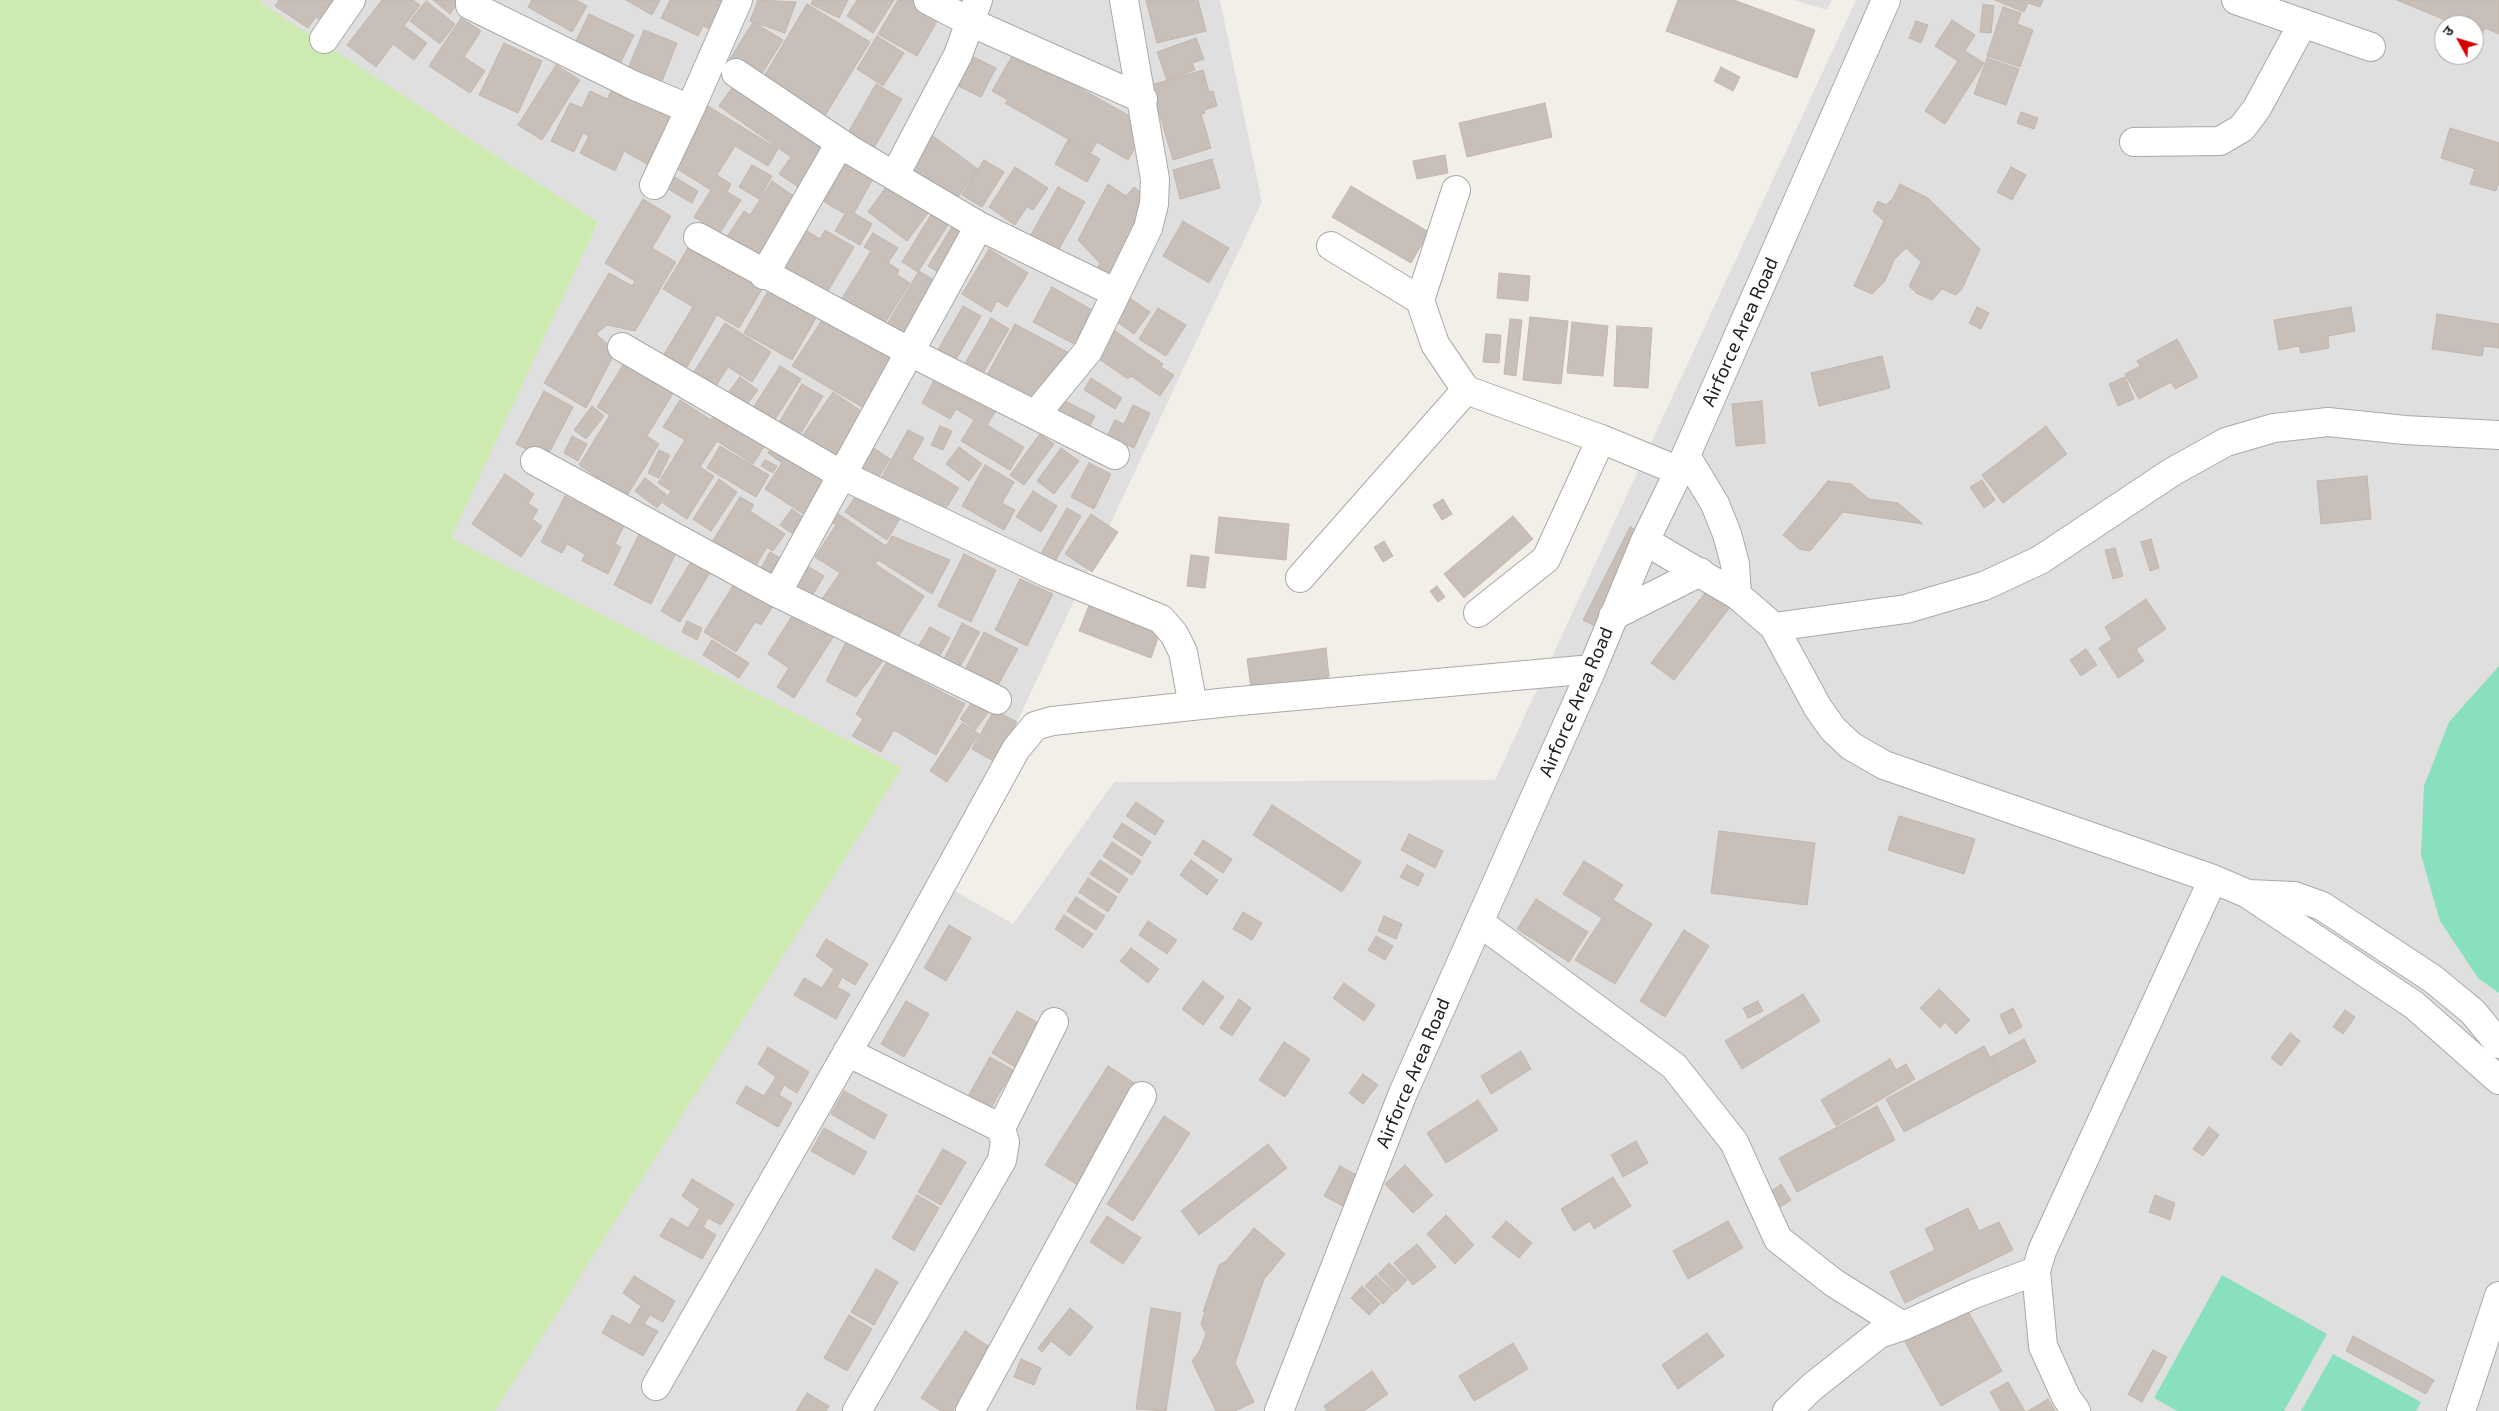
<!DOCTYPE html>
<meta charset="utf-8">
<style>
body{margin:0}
#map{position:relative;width:2499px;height:1411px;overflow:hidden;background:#f2efe9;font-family:"Exo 2","Noto Sans Devanagari",sans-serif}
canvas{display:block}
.north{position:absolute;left:2434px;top:15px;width:50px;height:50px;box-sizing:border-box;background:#fff;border:1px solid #a7a7a7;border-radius:50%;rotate:309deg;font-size:14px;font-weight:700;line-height:20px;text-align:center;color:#222}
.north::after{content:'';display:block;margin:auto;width:18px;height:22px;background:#d40000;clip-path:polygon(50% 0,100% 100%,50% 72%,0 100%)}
</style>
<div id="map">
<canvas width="2499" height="1411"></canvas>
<div class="north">उ</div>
</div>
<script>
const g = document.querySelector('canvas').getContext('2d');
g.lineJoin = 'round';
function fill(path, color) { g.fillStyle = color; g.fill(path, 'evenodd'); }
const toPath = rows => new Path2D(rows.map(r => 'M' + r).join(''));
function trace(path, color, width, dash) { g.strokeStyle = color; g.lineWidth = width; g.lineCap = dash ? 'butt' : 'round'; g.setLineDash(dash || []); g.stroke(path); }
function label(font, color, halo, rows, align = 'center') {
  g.font = font + ' "Exo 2",sans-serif'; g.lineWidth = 4; g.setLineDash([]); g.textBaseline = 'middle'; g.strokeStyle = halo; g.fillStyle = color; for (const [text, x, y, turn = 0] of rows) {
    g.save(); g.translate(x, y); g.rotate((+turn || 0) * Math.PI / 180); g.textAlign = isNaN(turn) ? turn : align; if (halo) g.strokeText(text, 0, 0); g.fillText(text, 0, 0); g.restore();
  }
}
const residential = toPath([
 [261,0,1220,0,1262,202,941,883,1013,924,1114,782,1495,780,1856,0,2499,0,2499,1411,487,1411,902,768,450,538,598,222,260,3],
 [2444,25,2474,25,2474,55,2444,55],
 [1794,0,1832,0,1827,10]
]);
const grass = toPath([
 [0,0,261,0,261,3,598,222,451,538,902,768,495,1411,0,1411]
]);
const pitch = toPath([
 [2499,666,2499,993,2478,978,2440,921,2421,855,2424,786,2449,722],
 [2222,1275,2327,1334,2284,1411,2177,1411,2154,1398],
 [2333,1354,2421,1402,2416,1411,2301,1411]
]);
const building = toPath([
 [279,0,340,0,325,23,316,17,308,28,275,6,279,0],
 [382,0,413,0,420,5,404,26,427,43,414,60,393,44,376,67,347,45,382,0],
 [433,0,460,0,450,14,433,0],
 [532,0,576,0,587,6,572,32,528,7,532,0],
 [626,0,660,0,652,15,626,0],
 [670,0,728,0,713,30,703,26,698,36,661,18,670,0],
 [758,0,796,2,785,33,750,21,758,0],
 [813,0,848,0,839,18,811,4,813,0],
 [857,0,894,0,873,33,847,16,857,0],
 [898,0,912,0,940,16,917,56,878,34,898,0],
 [1146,0,1198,0,1206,31,1157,43,1146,0],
 [1678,0,1734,0,1815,30,1797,78,1666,31,1678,0],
 [1995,0,2043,0,2040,7,2028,3,2024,12,1995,0],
 [2397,0,2499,0,2499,34,2485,28,2477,46,2474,45,2474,25,2457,25,2397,0],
 [426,1,455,24,440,44,410,21,426,1],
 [807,4,870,42,821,122,759,85,807,4],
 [1983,4,1994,6,1991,33,1980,32,1983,4],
 [2003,7,2021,13,2017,24,2033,30,2020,67,1987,56,2003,7],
 [589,14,634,35,621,62,576,41,589,14],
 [461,18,481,31,464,57,485,71,470,93,429,66,461,18],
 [1952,20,1975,35,1965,51,1984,63,1945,124,1925,111,1958,61,1935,46,1952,20],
 [1916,21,1928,25,1921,43,1909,38,1916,21],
 [753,22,783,40,758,80,728,62,753,22],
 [644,30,677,43,661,84,627,71,644,30],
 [877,36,904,53,883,86,857,69,877,36],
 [1196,38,1204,59,1192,63,1195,70,1167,80,1157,52,1196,38],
 [504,43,542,61,518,113,479,95,504,43],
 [1015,51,1147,126,1128,160,1097,142,1091,152,1005,103,1008,100,992,91,1015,51],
 [972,56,996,68,981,97,956,85,972,56],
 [1987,58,2019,69,2006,105,1974,94,1987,58],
 [556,65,580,80,542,140,518,125,556,65],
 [1721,67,1740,77,1733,91,1714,81,1721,67],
 [1203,70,1209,92,1213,91,1217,106,1204,110,1205,113,1201,114,1211,148,1173,160,1151,85,1203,70],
 [739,78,832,144,804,191,779,174,791,157,719,106,739,78],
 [876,84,902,99,871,153,845,138,876,84],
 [613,88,674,120,654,168,624,151,615,171,580,153,589,136,583,133,574,152,551,141,570,103,582,108,590,91,607,99,613,88],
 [1545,103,1552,137,1467,157,1459,123,1545,103],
 [708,106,778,149,768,166,735,146,717,175,731,184,727,192,741,200,720,233,694,217,711,190,671,165,708,106],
 [2021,112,2038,118,2034,129,2017,123,2021,112],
 [2450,128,2499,143,2499,182,2496,191,2470,184,2475,169,2441,158,2450,128],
 [933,136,978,169,954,203,909,170,933,136],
 [1068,140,1100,159,1087,182,1055,164,1068,140],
 [1445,155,1448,173,1417,179,1413,161,1445,155],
 [1212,159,1220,188,1180,199,1173,170,1212,159],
 [984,160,1004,172,982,207,962,195,984,160],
 [843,162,873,179,854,213,872,224,860,245,835,231,845,214,821,200,843,162],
 [752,165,772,176,759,199,739,187,752,165],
 [1015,167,1048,188,1033,210,1027,207,1015,225,989,207,1015,167],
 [2011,167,2026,175,2012,200,1997,192,2011,167],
 [668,173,698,191,692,203,661,185,668,173],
 [891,180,931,209,907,241,868,212,891,180],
 [772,181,801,201,763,262,726,238,744,211,750,215,772,181],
 [1108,184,1126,196,1134,187,1149,199,1113,276,1098,269,1100,263,1078,240,1108,184],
 [1900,184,1928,198,1980,249,1962,289,1956,295,1942,289,1932,300,1916,293,1909,286,1921,262,1906,248,1894,260,1885,281,1872,294,1854,286,1884,221,1873,211,1878,201,1886,205,1893,198,1900,184],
 [1351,186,1429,232,1411,263,1332,217,1351,186],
 [1058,187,1085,202,1058,251,1030,236,1058,187],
 [643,199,671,216,652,248,676,262,635,331,607,325,596,334,616,351,586,408,544,383,609,273,632,286,635,281,605,263,643,199],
 [934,210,951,220,918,272,902,262,934,210],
 [1183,221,1229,248,1209,283,1163,256,1183,221],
 [953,225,969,235,944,276,928,266,953,225],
 [802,228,820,239,825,230,854,247,824,298,777,270,802,228],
 [873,233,898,248,888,263,899,270,897,275,910,283,883,326,841,300,871,251,864,247,873,233],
 [688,248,762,289,739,328,717,315,687,367,664,354,693,307,663,289,688,248],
 [989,249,1028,273,1007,307,997,301,991,312,962,294,989,249],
 [919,271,942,285,908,343,884,329,919,271],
 [1499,273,1530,276,1528,301,1497,298,1499,273],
 [772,284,820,311,792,360,744,333,772,284],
 [1052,287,1092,310,1074,344,1033,322,1052,287],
 [1124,294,1150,312,1134,334,1109,316,1124,294],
 [963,306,981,316,953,365,935,355,963,306],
 [1977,307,1989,313,1981,329,1969,323,1977,307],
 [2351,307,2355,331,2328,336,2329,348,2301,353,2299,346,2279,350,2274,320,2351,307],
 [1158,308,1186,325,1166,356,1139,339,1158,308],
 [826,314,896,359,864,408,792,366,826,314],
 [2437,314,2499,324,2499,348,2484,346,2482,356,2432,349,2437,314],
 [1530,317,1568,321,1561,384,1523,380,1530,317],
 [991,318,1009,329,981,377,963,367,991,318],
 [1510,319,1522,320,1516,376,1504,374,1510,319],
 [1572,322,1608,326,1603,376,1567,373,1572,322],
 [725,323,771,352,752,382,728,367,714,389,692,375,725,323],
 [1015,324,1073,355,1058,380,1048,375,1033,401,987,375,1015,324],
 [1617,326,1652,328,1648,388,1614,386,1617,326],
 [1115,331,1163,364,1161,367,1174,375,1160,396,1131,376,1128,379,1096,357,1115,331],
 [1486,334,1501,335,1499,363,1483,362,1486,334],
 [2177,339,2198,377,2175,389,2171,382,2139,399,2125,374,2140,366,2137,361,2177,339],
 [1882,356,1890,388,1819,406,1811,373,1882,356],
 [626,360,675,390,647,436,659,444,626,497,579,465,610,415,597,407,626,360],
 [780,366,801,379,774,421,753,408,780,366],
 [938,373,999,406,987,425,1024,447,1010,470,961,441,974,420,956,409,950,419,922,403,938,373],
 [740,377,758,390,745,407,727,394,740,377],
 [2125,377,2134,399,2118,406,2109,384,2125,377],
 [1091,378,1122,398,1115,409,1084,390,1091,378],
 [802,384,823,396,798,438,777,426,802,384],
 [544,391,573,407,546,459,516,444,544,391],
 [833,392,867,415,835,461,801,438,833,392],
 [680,400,711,420,717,410,767,442,753,464,717,441,700,467,714,476,687,519,663,503,671,491,658,483,685,440,663,427,680,400],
 [1063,400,1095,416,1087,432,1055,416,1063,400],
 [1762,401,1765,443,1736,446,1732,404,1762,401],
 [1133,405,1150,413,1134,448,1107,436,1115,420,1124,424,1133,405],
 [592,406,604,416,586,439,574,430,592,406],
 [940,426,952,431,943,450,931,445,940,426],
 [2046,426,2067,454,2003,503,1982,475,2046,426],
 [908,430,924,438,912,459,959,488,943,513,880,480,908,430],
 [1040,434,1054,444,1024,485,1010,475,1040,434],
 [572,436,587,444,578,461,564,453,572,436],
 [776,440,832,475,805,515,765,489,782,463,768,453,776,440],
 [866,443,890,459,874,485,849,469,866,443],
 [720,446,769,475,756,497,707,468,720,446],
 [959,447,982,464,969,481,946,464,959,447],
 [1061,448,1079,461,1054,494,1037,481,1061,448],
 [659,450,670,455,659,478,648,473,659,450],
 [765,460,777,466,773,473,761,466,765,460],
 [1089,463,1111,474,1094,509,1071,497,1089,463],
 [985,465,1014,482,1002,503,1015,510,1004,530,962,506,985,465],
 [505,474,534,494,528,503,538,510,532,519,542,526,521,557,472,524,505,474],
 [2367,476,2371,519,2321,524,2317,481,2367,476],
 [645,478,667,495,657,508,635,491,645,478],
 [719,479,737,492,711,531,693,519,719,479],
 [1982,480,1995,500,1984,508,1970,487,1982,480],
 [1828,481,1851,484,1869,499,1898,503,1923,524,1843,512,1810,551,1799,549,1783,535,1828,481],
 [860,490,901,517,887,540,845,512,860,490],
 [1033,491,1057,506,1041,532,1016,517,1033,491],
 [565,496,624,526,615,544,621,547,608,574,582,561,585,554,567,544,562,553,541,542,565,496],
 [740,497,754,505,750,511,785,534,773,551,767,547,755,567,712,542,740,497],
 [1443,499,1452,514,1442,520,1433,505,1443,499],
 [1067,508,1081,516,1054,563,1040,555,1067,508],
 [792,509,808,521,796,536,780,525,792,509],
 [837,513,886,546,892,536,950,560,932,594,878,560,875,564,924,596,897,639,872,622,867,629,822,599,840,573,815,557,836,525,831,522,837,513],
 [1091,514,1118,532,1092,572,1065,554,1091,514],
 [1513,516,1533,539,1464,598,1444,574,1513,516],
 [1219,517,1289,524,1286,560,1215,553,1219,517],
 [1630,527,1642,533,1595,626,1583,620,1630,527],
 [640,532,677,551,651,604,614,585,640,532],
 [2151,539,2159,568,2150,571,2141,542,2151,539],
 [1384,541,1393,556,1383,562,1374,547,1384,541],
 [2115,548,2123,576,2113,579,2105,550,2115,548],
 [770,552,786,561,777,576,761,568,770,552],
 [964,554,996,570,971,622,938,606,964,554],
 [695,555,714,566,680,622,661,611,695,555],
 [1191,555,1209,557,1205,588,1187,586,1191,555],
 [804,564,824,576,809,601,789,589,804,564],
 [1020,579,1053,594,1027,646,995,630,1020,579],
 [736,581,774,605,761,625,755,622,736,652,704,632,736,581],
 [1437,586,1445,597,1438,602,1430,591,1437,586],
 [1708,589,1731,606,1674,680,1651,663,1708,589],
 [2146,599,2166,629,2136,649,2144,661,2118,678,2099,648,2112,639,2105,627,2146,599],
 [1090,603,1161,630,1151,658,1079,631,1090,603],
 [792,616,813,629,821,617,839,628,794,698,777,687,789,668,768,654,792,616],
 [687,621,702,628,697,640,682,632,687,621],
 [962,623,980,632,959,668,944,659,962,623],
 [930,627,950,638,935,664,915,652,930,627],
 [984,632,1018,649,993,694,961,678,984,632],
 [848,638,885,658,856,697,826,681,848,638],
 [712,640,749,663,739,678,703,655,712,640],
 [1326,648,1329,677,1251,688,1247,659,1326,648],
 [2086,649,2097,665,2081,676,2070,660,2086,649],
 [889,658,906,668,904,672,965,704,936,755,894,730,881,752,852,736,863,719,856,714,889,658],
 [975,698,991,709,975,730,960,719,975,698],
 [994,710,1017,722,995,762,972,749,994,710],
 [962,723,979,734,947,782,930,771,962,723],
 [1136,802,1164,821,1155,835,1126,816,1136,802],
 [1272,805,1361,862,1342,892,1253,835,1272,805],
 [1899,816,1975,839,1964,874,1888,850,1899,816],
 [1122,823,1151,842,1142,856,1113,837,1122,823],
 [1719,831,1815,843,1807,905,1711,893,1719,831],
 [1409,834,1443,851,1435,868,1401,850,1409,834],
 [1203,840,1232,859,1223,873,1194,854,1203,840],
 [1112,842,1141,861,1132,875,1103,856,1112,842],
 [1100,860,1128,879,1119,893,1090,874,1100,860],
 [1191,860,1218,880,1207,895,1180,875,1191,860],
 [1584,861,1623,885,1613,900,1652,924,1615,984,1575,960,1602,918,1563,894,1584,861],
 [1407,865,1424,874,1418,886,1400,877,1407,865],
 [1088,878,1117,897,1108,912,1079,892,1088,878],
 [1076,897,1105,916,1096,930,1067,911,1076,897],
 [1536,899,1588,932,1569,962,1517,929,1536,899],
 [1243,912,1262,923,1252,940,1233,929,1243,912],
 [1064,915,1093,934,1083,948,1055,929,1064,915],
 [1384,916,1402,924,1396,939,1378,931,1384,916],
 [1148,921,1177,940,1167,954,1139,935,1148,921],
 [949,925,971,938,946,981,924,968,949,925],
 [1684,930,1709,946,1665,1017,1640,1001,1684,930],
 [1376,936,1393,946,1385,960,1368,950,1376,936],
 [826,939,868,964,855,985,842,977,837,987,850,994,836,1019,794,995,804,978,822,988,834,969,816,956,826,939],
 [1131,948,1159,969,1148,983,1120,961,1131,948],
 [1203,981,1224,997,1203,1025,1182,1009,1203,981],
 [1344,983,1375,1005,1364,1021,1333,998,1344,983],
 [1939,989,1970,1020,1956,1034,1945,1022,1940,1028,1920,1008,1939,989],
 [1803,994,1820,1021,1742,1069,1725,1041,1803,994],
 [1239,999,1251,1008,1232,1036,1220,1028,1239,999],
 [906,1001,929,1014,904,1057,881,1044,906,1001],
 [1758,1001,1763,1011,1748,1018,1743,1008,1758,1001],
 [2013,1008,2022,1027,2009,1034,2000,1015,2013,1008],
 [2345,1010,2355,1017,2343,1034,2333,1027,2345,1010],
 [1017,1011,1040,1024,1015,1067,992,1053,1017,1011],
 [2290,1033,2300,1041,2281,1066,2271,1058,2290,1033],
 [2024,1039,2036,1062,2003,1079,1991,1057,2024,1039],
 [1284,1042,1310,1059,1285,1097,1259,1080,1284,1042],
 [1984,1046,2002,1080,1904,1132,1886,1099,1984,1046],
 [768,1047,809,1072,797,1093,784,1085,779,1095,792,1103,778,1127,736,1103,746,1086,764,1096,776,1077,758,1064,768,1047],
 [1521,1051,1531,1069,1491,1094,1481,1076,1521,1051],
 [990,1057,1013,1070,988,1113,966,1100,990,1057],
 [1890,1059,1896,1070,1906,1064,1915,1079,1836,1126,1821,1100,1890,1059],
 [1108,1066,1136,1084,1105,1132,1110,1135,1078,1185,1045,1165,1108,1066],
 [1363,1074,1378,1085,1363,1104,1349,1093,1363,1074],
 [844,1091,887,1115,874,1139,831,1114,844,1091],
 [1478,1100,1498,1130,1446,1163,1427,1133,1478,1100],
 [1877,1106,1895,1140,1797,1192,1779,1158,1877,1106],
 [1164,1116,1190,1133,1133,1221,1107,1204,1164,1116],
 [2209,1127,2219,1135,2203,1156,2193,1149,2209,1127],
 [824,1128,867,1152,854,1175,811,1151,824,1128],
 [1636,1141,1648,1163,1623,1177,1611,1155,1636,1141],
 [1268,1144,1287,1168,1199,1235,1181,1211,1268,1144],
 [943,1149,966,1162,941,1205,918,1192,943,1149],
 [1405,1165,1433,1195,1413,1213,1385,1184,1405,1165],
 [1340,1166,1358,1176,1343,1206,1324,1196,1340,1166],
 [1613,1177,1631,1206,1594,1229,1590,1221,1574,1231,1561,1209,1613,1177],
 [692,1179,734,1204,721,1225,708,1218,703,1227,716,1235,702,1259,660,1236,671,1218,688,1228,700,1209,682,1196,692,1179],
 [1781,1184,1791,1200,1776,1210,1766,1195,1781,1184],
 [917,1195,939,1208,914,1251,892,1238,917,1195],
 [2155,1195,2175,1203,2170,1220,2149,1212,2155,1195],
 [1968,1208,1979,1231,1999,1222,2013,1250,1905,1303,1890,1272,1935,1250,1925,1229,1968,1208],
 [1446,1215,1474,1245,1455,1264,1427,1234,1446,1215],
 [1107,1216,1141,1238,1123,1264,1090,1242,1107,1216],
 [1506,1221,1532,1243,1519,1258,1492,1237,1506,1221],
 [1728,1221,1743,1248,1688,1279,1673,1251,1728,1221],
 [1254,1228,1285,1254,1264,1279,1235,1363,1254,1402,1235,1411,1216,1411,1192,1361,1199,1352,1206,1334,1201,1324,1206,1308,1203,1312,1219,1265,1226,1261,1254,1228],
 [1417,1244,1436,1267,1413,1285,1394,1263,1417,1244],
 [1389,1263,1407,1280,1396,1292,1378,1274,1389,1263],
 [876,1269,898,1282,874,1325,851,1312,876,1269],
 [1376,1275,1394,1292,1383,1304,1365,1286,1376,1275],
 [634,1276,675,1301,663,1322,650,1315,644,1324,658,1331,643,1356,602,1333,612,1315,630,1325,641,1306,623,1293,634,1276],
 [1362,1286,1380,1304,1369,1315,1351,1298,1362,1286],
 [1070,1308,1093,1327,1070,1356,1051,1341,1042,1352,1038,1348,1070,1308],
 [1151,1308,1181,1313,1166,1411,1136,1409,1151,1308],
 [1966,1308,2002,1371,1941,1406,1905,1342,1966,1308],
 [849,1315,872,1329,847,1371,824,1358,849,1315],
 [965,1331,993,1349,953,1411,941,1411,921,1398,965,1331],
 [1707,1333,1724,1356,1678,1389,1662,1365,1707,1333],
 [2353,1336,2434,1380,2426,1394,2346,1351,2353,1336],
 [1513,1343,1528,1369,1474,1401,1459,1376,1513,1343],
 [2153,1350,2167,1357,2142,1402,2128,1394,2153,1350],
 [1021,1359,1041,1368,1034,1385,1014,1377,1021,1359],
 [1372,1371,1388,1394,1364,1411,1327,1411,1324,1406,1372,1371],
 [2008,1382,2025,1411,2001,1411,1990,1392,2008,1382],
 [807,1393,829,1406,826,1411,796,1411,807,1393],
 [2048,1399,2055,1411,2028,1411,2048,1399]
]);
const minor = toPath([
 [470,0,470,5,635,86,690,109],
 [928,0,970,22,1143,99],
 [2236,0,2371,47],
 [324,39,351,0],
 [736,73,852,151,979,226,1114,292],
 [2134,142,2220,141,2242,128,2257,108,2303,23],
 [895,175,958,55,978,0],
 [654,185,690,109,738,0],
 [1456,190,1420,300,1435,344,1466,390,1601,439,1679,471],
 [698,237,910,352,1115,455],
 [1331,246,1420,300],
 [764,275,840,143],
 [622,347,842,475,1048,573,1161,619,1174,634,1183,652,1193,706],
 [1036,414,1088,351,1148,228,1154,204,1155,179,1124,0],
 [1686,456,1715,504,1727,534,1735,564,1737,595],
 [535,461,777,593,997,700],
 [1645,541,1737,595,1774,627,1818,708,1833,729,1851,746,1884,765,2213,879,2248,894,2414,1005,2499,1080],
 [1300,578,1466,390],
 [777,593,979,226],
 [1478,613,1546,559,1601,439],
 [1613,616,1700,572],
 [1774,627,1906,609,1984,586,2040,560,2172,472,2226,442,2274,428,2328,422,2405,430,2499,435],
 [2248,894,2294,896,2322,906,2433,979,2473,1012,2499,1044],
 [1479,922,1674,1066,1734,1142,1778,1239,1834,1283,1874,1308,1903,1326,1974,1294,2036,1271],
 [847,1052,1001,1128,1005,1142,1002,1160,857,1411],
 [1001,1128,1054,1022],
 [656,1386,890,978,1016,749,1035,726,1052,721,1229,702,1592,669],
 [970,1411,1142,1096],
 [1279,1411,1403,1093,1592,669,1645,541,1679,471,1886,0],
 [1787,1411,1812,1387,1879,1334,1903,1326],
 [2076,1411,2066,1397,2043,1346,2036,1271,2042,1251,2213,879],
 [2461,1411,2499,1296]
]);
const streetNames = [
 ["Airforce Area Road",1740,332,-66],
 ["Airforce Area Road",1576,702,-67],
 ["Airforce Area Road",1413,1073,-67]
];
fill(residential, '#e0dfdf');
fill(grass, '#cdebb0');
fill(pitch, '#88e0be');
fill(building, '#c7bfb8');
trace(building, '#c4b6ab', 1);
trace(minor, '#a9a9a9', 30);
trace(minor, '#fff', 28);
label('19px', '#222', '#fff', streetNames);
</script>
